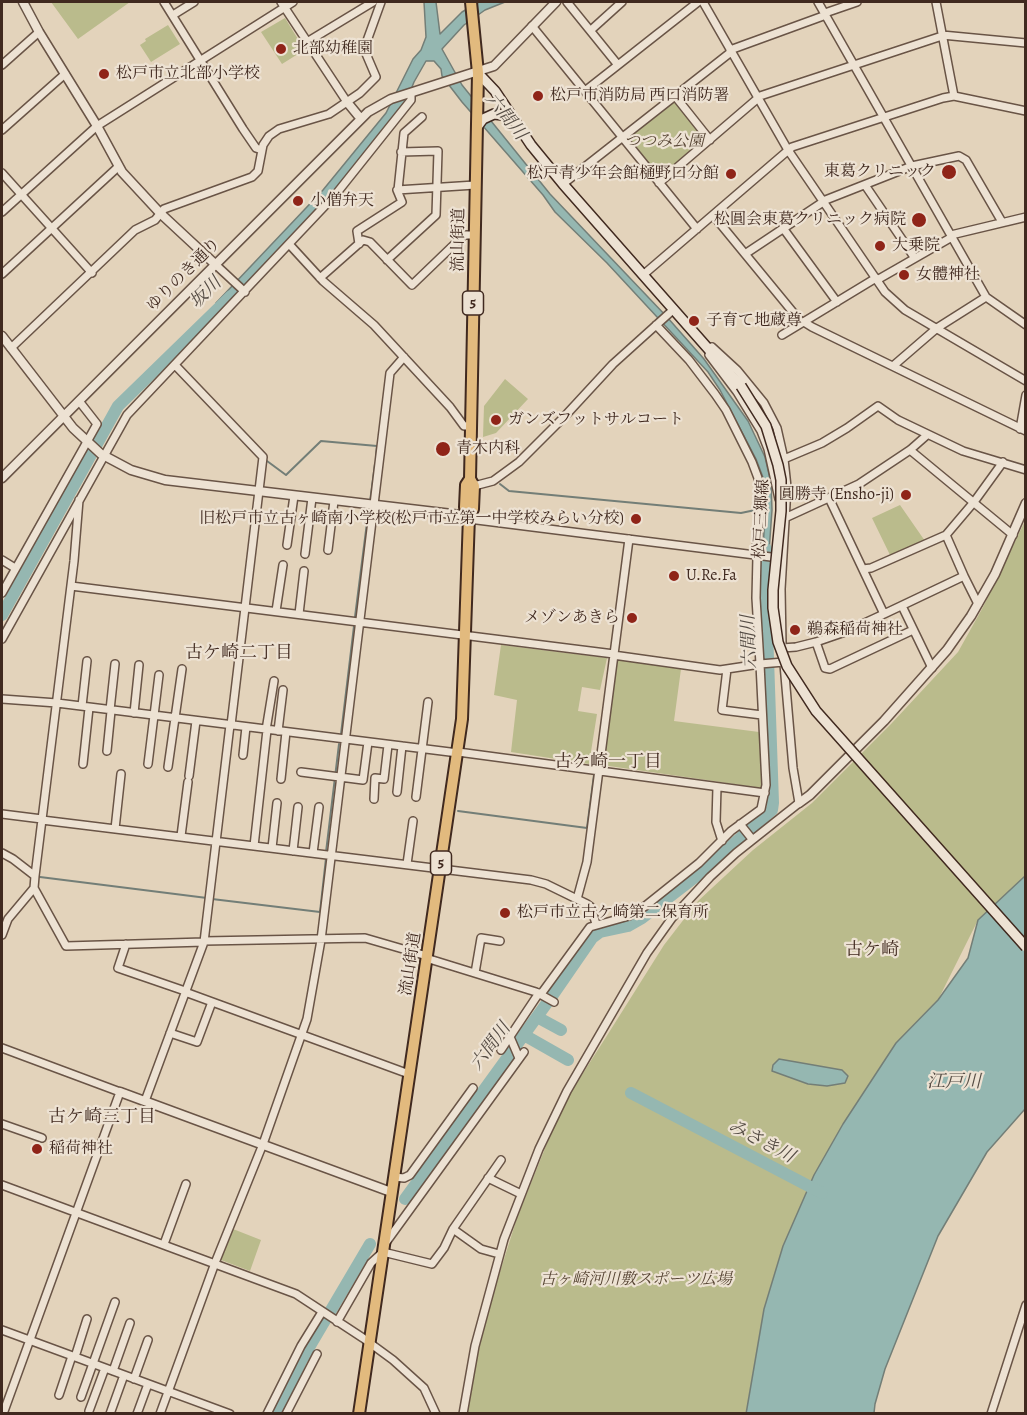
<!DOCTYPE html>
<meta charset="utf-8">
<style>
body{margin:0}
#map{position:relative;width:1027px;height:1415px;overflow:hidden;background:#e3d3bb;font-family:Alegreya,serif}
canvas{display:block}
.frame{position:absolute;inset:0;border:3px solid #40291f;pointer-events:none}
</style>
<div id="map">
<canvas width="1027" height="1415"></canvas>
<div class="frame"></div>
</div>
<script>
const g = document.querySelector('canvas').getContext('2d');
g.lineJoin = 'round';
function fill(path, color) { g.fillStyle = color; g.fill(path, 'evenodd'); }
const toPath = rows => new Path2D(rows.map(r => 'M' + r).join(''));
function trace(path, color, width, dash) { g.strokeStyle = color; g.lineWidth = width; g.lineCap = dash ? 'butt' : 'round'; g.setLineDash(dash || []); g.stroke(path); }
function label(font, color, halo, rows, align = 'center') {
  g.font = font + ' Alegreya,"Noto Serif JP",serif'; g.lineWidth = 4.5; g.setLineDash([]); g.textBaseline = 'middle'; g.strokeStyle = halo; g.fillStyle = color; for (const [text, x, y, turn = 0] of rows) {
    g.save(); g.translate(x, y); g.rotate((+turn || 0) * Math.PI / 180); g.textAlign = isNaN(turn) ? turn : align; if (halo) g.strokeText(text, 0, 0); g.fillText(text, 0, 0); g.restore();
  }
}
const green = toPath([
 [51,2,130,2,78,39],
 [285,18,301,44,295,49,298,54,282,64,261,32],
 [168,25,180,44,151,62,140,45,146,41,145,39],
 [675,101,705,137,705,141,661,178,629,140,629,136],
 [505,379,528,399,496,433,483,437,484,406],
 [900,505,925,541,890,555,872,518],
 [1025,521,1025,876,978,920,938,1000,896,1043,843,1124,814,1175,783,1246,764,1309,746,1413,467,1414,473,1376,487,1313,517,1218,562,1106,608,1034,664,945,698,901,753,850,812,803,891,724,958,652,982,609],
 [501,645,607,658,600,690,582,687,578,711,597,714,589,764,511,752,517,700,494,695],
 [617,660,681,669,674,721,759,732,762,788,602,765],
 [233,1229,261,1240,250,1271,221,1260]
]);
const water = toPath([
 [424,2,436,2,440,34,462,12,479,2,505,2,485,10,464,25,442,49,462,85,550,194,667,317,704,359,748,421,765,457,771,483,772,510,768,566,762,565,766,499,764,480,756,459,720,390,708,372,607,263,555,212,543,195,462,102,442,76,441,69,434,61,426,61,414,82,405,105,371,147,306,223,224,311,216,303,323,190,386,113,413,59,421,50,426,37,424,2],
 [1025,876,1025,1109,987,1152,938,1236,885,1369,875,1404,874,1413,746,1414,764,1309,783,1246,814,1175,843,1124,896,1043,938,1000,968,958,978,920,1025,876],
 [779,1059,842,1070,848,1076,845,1083,827,1086,808,1084,772,1071,773,1065,779,1059]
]);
const stream = toPath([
 [391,339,402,350],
 [452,405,461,416],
 [267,461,286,475,321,441,377,446,376,455],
 [500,484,509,491,741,513,760,509],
 [370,502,375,464],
 [15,570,25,574],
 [355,617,369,507],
 [341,734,354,626],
 [458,811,587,828,594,775],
 [326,852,339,744],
 [40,877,207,898],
 [212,899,320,912,326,858]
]);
const river = toPath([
 [2,615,118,406,231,296],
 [537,1017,561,1030],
 [524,1035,568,1060],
 [631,1093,822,1193],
 [405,1199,552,996,592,938,600,932,628,926,642,918,703,871,772,810,773,803,766,601,766,549],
 [277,1414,301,1361,370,1244]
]);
const minor = toPath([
 [164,2,243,129,256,148,262,150],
 [281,2,347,102],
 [567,2,618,65],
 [703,2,788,150,885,292,905,310,1026,381],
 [818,2,986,297,1026,325],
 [936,2,954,96],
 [825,13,857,2],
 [173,15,194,2],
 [532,26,697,229],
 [591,30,622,2],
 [942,35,1026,43],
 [307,42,373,2],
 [730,50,826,15],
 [2,65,39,32],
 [585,91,698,2],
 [675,96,710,140],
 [757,97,942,36],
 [2,130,65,74],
 [2,173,92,273],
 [659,183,757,99],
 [563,184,731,52],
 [865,185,914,257],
 [398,190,404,133,422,117],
 [823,201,912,166,959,156,966,160,1002,222],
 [2,212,97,126,293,2],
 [713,215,801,322],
 [783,228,837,302],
 [951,235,1026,217],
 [289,244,323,281,374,325,450,407,464,426,471,426],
 [359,244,357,231,402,202,397,190,475,185],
 [745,254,823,202],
 [387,260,436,215,438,151,401,152],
 [216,265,245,292],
 [2,274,118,167],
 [643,275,792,147,943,98,954,96,1026,111],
 [320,278,363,240,370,242,412,285,464,235,474,235],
 [877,280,952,237],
 [804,322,812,327,1026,431],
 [656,325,689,360,715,394,726,410,752,462,758,478,762,502,755,556],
 [782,335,876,278],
 [712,347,737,370,764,403,777,428,784,459,787,487,781,589,782,644],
 [11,348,135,230,155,220,164,209,252,177,258,171,263,145,269,136,279,129,329,114,360,93,376,77,364,49,381,2],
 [709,355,737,392,761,431,768,449,779,499],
 [175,365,263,457,231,725],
 [893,366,937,328,986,297],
 [1020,429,1026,395],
 [910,450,1013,535],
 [784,459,822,443,847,428,878,406,898,420,963,451,1026,470],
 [474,486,493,481,519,462,564,417,613,364,674,309],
 [787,517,859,484,910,450,927,435],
 [469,519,779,558],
 [946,535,964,576],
 [287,545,294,496],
 [328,550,334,501],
 [305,554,312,498],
 [2,560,15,568],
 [863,569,871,568,946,535,974,502,1003,462],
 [71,586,614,654],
 [2,593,97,424,79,401],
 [902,606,932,668],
 [276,611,283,565],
 [299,614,304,571],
 [884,614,964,576,978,604],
 [2,639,127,415,336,194,411,100,411,93],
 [816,642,825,668,830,669,913,630],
 [782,648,796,647,816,642,845,632,884,614,829,498],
 [613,655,720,670,760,664,756,598,757,556],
 [727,669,722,710,762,715],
 [2,699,57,703,458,753],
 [82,706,87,661],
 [110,710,115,664],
 [134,713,139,665],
 [266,730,274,681],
 [278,731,283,690],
 [107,751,111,711],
 [458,752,765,793],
 [243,755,246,727],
 [83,764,89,708],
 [148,764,159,675],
 [168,767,182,669],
 [301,772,363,780,368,742],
 [189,776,196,721],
 [281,779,286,732],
 [717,787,716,822,722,841],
 [397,792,402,746],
 [416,797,428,702],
 [374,799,375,778,384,779,388,745],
 [2,814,42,819],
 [42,820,531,880,546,884,587,904,591,907,596,924],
 [740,824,752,839],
 [115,829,121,774],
 [181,836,188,782],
 [254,846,267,730],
 [272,848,277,803],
 [293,851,298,807],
 [2,853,13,859,35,876,34,888,8,919,2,935],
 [313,853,319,807],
 [407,864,413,821],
 [35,876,74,561,79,500],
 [34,888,66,946,204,942],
 [577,899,587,862,629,539],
 [204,941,365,938,427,956],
 [126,944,118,968,185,991],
 [426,958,536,992,554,1002],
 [475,973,481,938,500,941],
 [185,992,409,1074],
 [541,994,590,927,629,916,644,907,699,863,731,831,761,809,766,785,760,664,784,662],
 [170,1033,197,1042,212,1002],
 [510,1037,519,1058],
 [2,1048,120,1092,3,1414],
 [501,1050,539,993],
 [145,1101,204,942,230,725],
 [2,1124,42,1138],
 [394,1177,404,1178,410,1175,473,1088],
 [488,1178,521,1194],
 [2,1185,296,1294,363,1338,393,1360,424,1388,436,1414],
 [453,1229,501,1160],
 [387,1241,524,1052],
 [164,1244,186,1184],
 [337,1322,371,1263,383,1252,432,1264,444,1248,453,1229,481,1249,499,1254],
 [2,1330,230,1414],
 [75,1357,87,1319],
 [113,1371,130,1323],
 [134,1379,148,1340],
 [59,1395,72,1356],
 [81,1397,115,1302],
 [89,1411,105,1368],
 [110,1414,124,1375],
 [137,1414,148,1384],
 [160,1414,215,1263,263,1144,307,1019,321,940,390,373,404,357],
 [267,1414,301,1346,322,1312],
 [286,1414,317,1354],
 [463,1414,475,1346,504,1239,539,1149,567,1091,647,953,672,918,710,877,736,853,799,803,793,768,784,664],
 [991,1414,1026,1305]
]);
const tertiary = toPath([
 [23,2,39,32,97,126,122,172,160,213,216,265],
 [347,102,361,119],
 [2,336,73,428,101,454,131,470,165,480,469,516],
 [2,478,368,112,391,99,494,66,556,2],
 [799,803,810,795,884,721,947,650,971,616,995,574,1026,503],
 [120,1092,391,1192]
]);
const secondary = toPath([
 [478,73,495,91,531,145,563,184,741,386],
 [477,127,483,119,494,114,503,115,514,121]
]);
const primary = toPath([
 [469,516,473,509,474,486,470,479],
 [359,1414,462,719,469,516,465,507,466,485,470,479,478,73,471,2]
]);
const secondaryBridge = toPath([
 [741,386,766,426,778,465,781,480,781,511,773,590,773,608,778,642,787,666,816,711,1026,947]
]);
const markers = [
 [281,49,6,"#8f2418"],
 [104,74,6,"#8f2418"],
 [538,96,6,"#8f2418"],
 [949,172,8,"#8f2418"],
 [731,174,6,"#8f2418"],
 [298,201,6,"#8f2418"],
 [919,220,8,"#8f2418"],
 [880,246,6,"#8f2418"],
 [904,275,6,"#8f2418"],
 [694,321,6,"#8f2418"],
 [496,420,6,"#8f2418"],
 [443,449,8,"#8f2418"],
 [906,495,6,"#8f2418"],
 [636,519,6,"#8f2418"],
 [674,576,6,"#8f2418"],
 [632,618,6,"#8f2418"],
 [795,630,6,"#8f2418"],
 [505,913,6,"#8f2418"],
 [37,1149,6,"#8f2418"]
];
const shields = [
 [473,303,21],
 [441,863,21]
];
const shieldNames = [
 ["5",473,303],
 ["5",441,863]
];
const poiNames = [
 ["北部幼稚園",293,49],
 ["松戸市立北部小学校",116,74],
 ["松戸市消防局 西口消防署",550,96],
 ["東葛クリニック",936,172,"right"],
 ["松戸青少年会館樋野口分館",719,174,"right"],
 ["小僧弁天",310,201],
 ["松圓会東葛クリニック病院",906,220,"right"],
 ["大乗院",892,246],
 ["女體神社",916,275],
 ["子育て地蔵尊",706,321],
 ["ガンズフットサルコート",508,420],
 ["青木内科",456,449],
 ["圓勝寺 (Ensho-ji)",894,495,"right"],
 ["旧松戸市立古ヶ崎南小学校(松戸市立第一中学校みらい分校)",624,519,"right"],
 ["U.Re.Fa",686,576],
 ["メゾンあきら",620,618,"right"],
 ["鵜森稲荷神社",807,630],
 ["松戸市立古ケ崎第二保育所",517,913],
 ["稲荷神社",49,1149]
];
const parkNames = [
 ["つつみ公園",664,142],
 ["古ヶ崎河川敷スポーツ広場",636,1280]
];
const streetNames = [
 ["流山街道",459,240,-89],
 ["ゆりのき通り",184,275,-45],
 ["松戸三郷線",762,519,-87],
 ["流山街道",411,964,-81]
];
const waterNames = [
 ["六間川",505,117,51],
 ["坂川",206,293,-45],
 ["六間川",750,642,-92],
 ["六間川",491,1047,-54],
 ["江戸川",954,1083],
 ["みさき川",761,1142,28]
];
const neighbourhoodNames = [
 ["古ケ崎二丁目",239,654],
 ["古ケ崎一丁目",608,763],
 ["古ケ崎",872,951],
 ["古ケ崎三丁目",102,1118]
];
fill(green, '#babb8c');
fill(water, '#95b7b1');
trace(water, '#737e77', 1.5);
trace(stream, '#737e77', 2);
trace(river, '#95b7b1', 12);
trace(minor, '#695446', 10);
trace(tertiary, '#695446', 11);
trace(secondary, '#40291f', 12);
trace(primary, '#40291f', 14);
trace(minor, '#ede2d3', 7);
trace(tertiary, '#ede2d3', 8);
trace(secondary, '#ede2d3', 9);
trace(primary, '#e2ba7e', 10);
trace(secondaryBridge, '#40291f', 12, []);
trace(secondaryBridge, '#ede2d3', 9);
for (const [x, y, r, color] of markers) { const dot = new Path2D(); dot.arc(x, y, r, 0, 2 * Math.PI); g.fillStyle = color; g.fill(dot); trace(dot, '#ede2d3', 2); }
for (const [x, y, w] of shields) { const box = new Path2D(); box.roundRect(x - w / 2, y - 12, w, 24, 4.5); g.fillStyle = '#ede2d3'; g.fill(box); trace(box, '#40291f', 1.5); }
label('bold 15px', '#40291f', null, shieldNames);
label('16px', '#40291f', '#ede2d3', poiNames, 'left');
label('italic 16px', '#584635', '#ede2d3', parkNames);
label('16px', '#40291f', '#ede2d3', streetNames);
label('italic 18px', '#554c44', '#ede2d3', waterNames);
label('18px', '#40291f', '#ede2d3', neighbourhoodNames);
</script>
